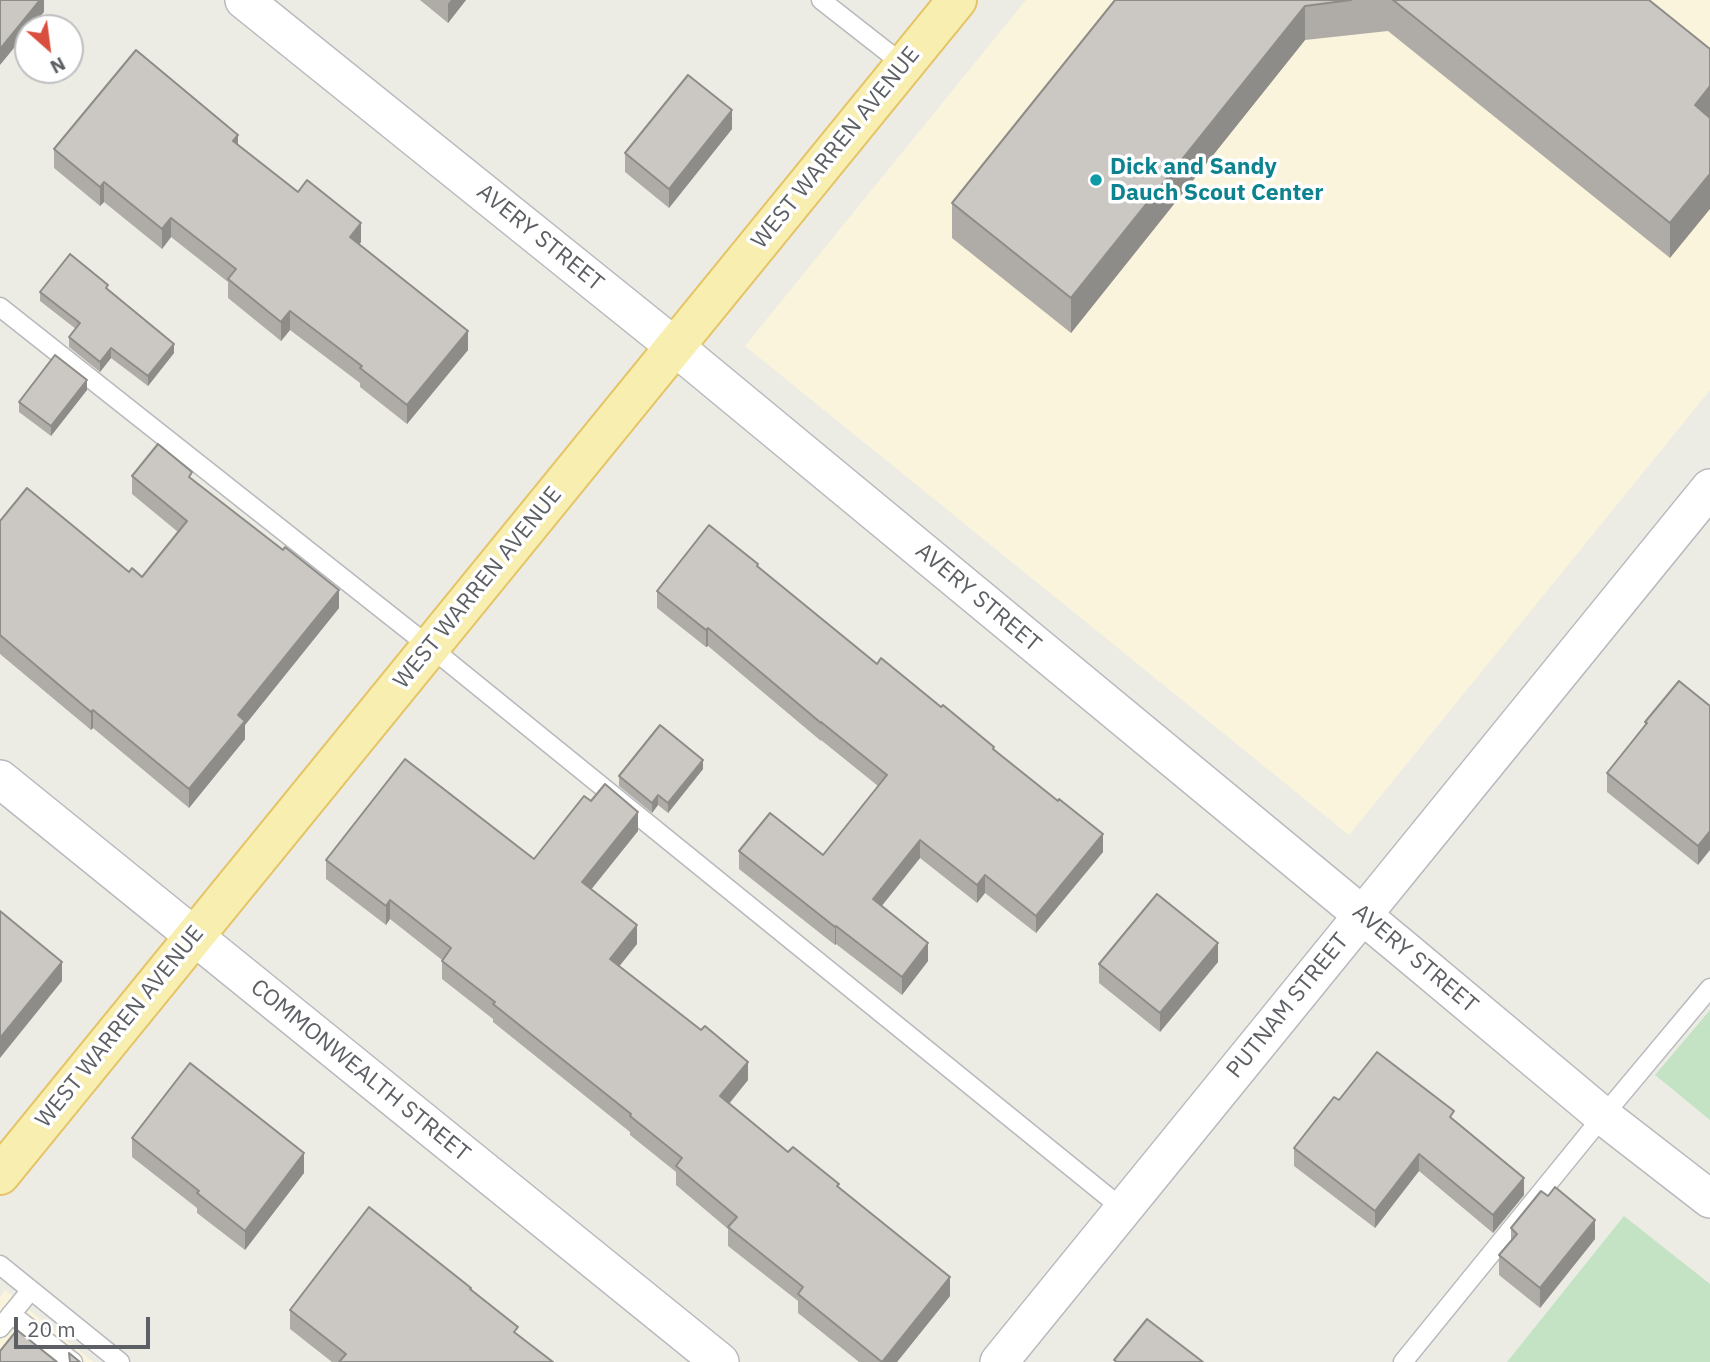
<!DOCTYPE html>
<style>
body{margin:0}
#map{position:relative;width:1710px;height:1362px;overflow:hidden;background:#edece4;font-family:"IBM Plex Sans",sans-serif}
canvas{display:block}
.north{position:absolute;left:14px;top:14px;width:70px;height:70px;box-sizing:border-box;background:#fff;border:2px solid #bebfc1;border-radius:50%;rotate:152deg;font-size:19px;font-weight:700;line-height:28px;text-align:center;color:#5c5f63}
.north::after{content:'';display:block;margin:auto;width:24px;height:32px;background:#da4e3e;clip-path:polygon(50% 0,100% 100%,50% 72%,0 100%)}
.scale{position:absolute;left:14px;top:1317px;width:136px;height:32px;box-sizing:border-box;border:4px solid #5c5f63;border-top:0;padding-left:9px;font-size:21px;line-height:24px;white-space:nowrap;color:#5c5f63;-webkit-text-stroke:5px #fff;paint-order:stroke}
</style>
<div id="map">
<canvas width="1710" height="1362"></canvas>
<div class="north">N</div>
<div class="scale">20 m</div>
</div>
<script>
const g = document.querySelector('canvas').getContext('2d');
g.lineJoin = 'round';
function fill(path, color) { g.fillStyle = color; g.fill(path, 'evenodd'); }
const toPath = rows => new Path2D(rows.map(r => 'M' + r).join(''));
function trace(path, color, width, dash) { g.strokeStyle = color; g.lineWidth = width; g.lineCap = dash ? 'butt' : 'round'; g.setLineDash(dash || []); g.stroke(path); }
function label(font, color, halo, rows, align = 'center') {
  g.font = font + ' "IBM Plex Sans",sans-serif'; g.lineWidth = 7; g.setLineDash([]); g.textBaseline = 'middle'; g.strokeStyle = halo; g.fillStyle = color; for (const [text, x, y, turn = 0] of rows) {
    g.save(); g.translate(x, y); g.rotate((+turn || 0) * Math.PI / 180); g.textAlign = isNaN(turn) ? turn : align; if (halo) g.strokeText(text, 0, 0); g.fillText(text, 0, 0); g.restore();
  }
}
const commercial = toPath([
 [1026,0,1710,0,1710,390,1349,835,745,346],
 [5,1290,93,1362,0,1362,0,1297]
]);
const green = toPath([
 [1710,1010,1710,1120,1655,1075],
 [1624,1216,1710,1284,1710,1362,1507,1362]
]);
const service = toPath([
 [821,0,904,65],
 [0,307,430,647,1123,1209],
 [0,1265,120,1362],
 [11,1314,73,1362],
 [0,1328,31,1290],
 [1403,1362,1603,1116,1710,988]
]);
const minor = toPath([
 [244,0,674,346,1401,947,1603,1116,1710,1199],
 [0,779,720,1362],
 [999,1362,1710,488]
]);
const primary = toPath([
 [0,1175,957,0]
]);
const wall = toPath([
 [420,0,466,0,448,23],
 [1115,0,1649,0,1710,49,1670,258,1388,31,1305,40,1071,333,952,238,952,203],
 [732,129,669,208,625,172,625,153],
 [238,145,361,242,359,244,468,350,407,424,360,387,360,383,290,330,281,341,228,298,228,282,171,237,162,249,104,202,100,206,54,168,54,149],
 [108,290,174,353,148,386,111,358,100,372,69,347,69,337,76,329,40,301,40,292],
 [87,390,51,436,19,412,19,402],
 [132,476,192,479,339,608,245,725,245,739,189,808,93,728,91,730,0,654,0,521,142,577,178,532,132,494],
 [758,567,877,664,994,750,1103,852,1036,933,985,893,977,903,920,858,881,906,928,961,902,995,836,944,835,945,739,869,739,851,823,855,878,786,821,740,821,741,708,646,706,647,657,608,657,591],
 [1710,706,1698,865,1607,792,1607,773,1645,725,1645,722],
 [703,769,668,813,658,805,652,813,619,786,619,776],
 [591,801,638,831,591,889,637,944,619,966,748,1080,730,1103,788,1152,839,1188,950,1296,897,1362,859,1362,798,1313,798,1301,728,1246,728,1229,676,1185,676,1172,630,1135,630,1132,493,1022,493,1019,442,979,442,960,390,919,386,925,326,879,326,860,534,859],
 [1218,962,1160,1032,1099,983,1099,964],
 [1339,1100,1454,1120,1524,1195,1493,1233,1419,1171,1375,1228,1294,1166,1294,1148],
 [132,1138,304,1173,245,1250,197,1213,197,1208,132,1157],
 [1511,1228,1595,1239,1540,1308,1499,1275,1499,1255,1511,1241],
 [471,1290,518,1335,553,1362,332,1362,290,1329,290,1310]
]);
const shadedWall = toPath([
 [40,0,44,0,44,12,31,28,28,28,28,31,0,65,0,49],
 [451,0,466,0,448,23,448,4],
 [1305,6,1305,40,1071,333,1071,298],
 [1710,86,1710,121,1695,105],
 [732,110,732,129,669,208,669,189],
 [238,135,238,154,233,141],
 [1710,174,1710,209,1670,258,1670,223],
 [104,182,104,202,100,206,100,187],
 [171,218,171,237,162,249,162,229],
 [361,223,361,242,350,256,350,237],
 [290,311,290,330,281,341,281,322],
 [468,331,468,350,407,424,407,405],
 [174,344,174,353,148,386,148,376],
 [111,348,111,358,100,372,100,362],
 [87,380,87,390,51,436,51,426],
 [339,590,339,608,245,725,245,739,189,808,189,789,238,715],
 [708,628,708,646,706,647,706,630],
 [93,710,93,728,91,730,91,712],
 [703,760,703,769,668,813,668,803],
 [658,795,658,805,652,813,652,803],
 [638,812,638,831,582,901,582,882],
 [1710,831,1710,850,1698,865,1698,846],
 [1103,834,1103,852,1036,933,1036,916],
 [920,840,920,858,873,917,873,899],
 [985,875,985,893,977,903,977,885],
 [390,900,390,919,386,925,386,906],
 [637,925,637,944,610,978,610,959],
 [836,926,836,944,835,945,835,927],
 [928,943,928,961,902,995,902,977],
 [1218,943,1218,962,1160,1032,1160,1013],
 [62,962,62,981,0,1058,0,1038],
 [748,1062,748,1080,720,1114,720,1096],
 [304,1153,304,1173,245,1250,245,1231],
 [1419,1154,1419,1171,1375,1228,1375,1211],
 [1524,1178,1524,1195,1493,1233,1493,1215],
 [1595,1220,1595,1239,1540,1308,1540,1288],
 [950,1277,950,1296,897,1362,882,1362]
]);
const building = toPath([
 [0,0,40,0,0,49,0,0],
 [1115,0,1351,0,1305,6,1071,298,952,203,1115,0],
 [1393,0,1649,0,1710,49,1710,86,1695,105,1710,118,1710,174,1670,223,1393,0],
 [136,50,238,135,233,141,298,192,307,180,361,223,350,237,468,331,407,405,360,368,362,366,290,311,281,322,228,279,236,269,171,218,162,229,104,182,100,187,54,149,136,50],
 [688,75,732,110,669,189,625,153,688,75],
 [70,254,108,285,106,288,174,344,148,376,111,348,100,362,69,337,80,323,40,292,70,254],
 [55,355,87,380,51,426,19,402,55,355],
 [158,444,192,472,189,477,283,550,285,547,339,590,238,715,245,721,189,789,93,710,91,712,0,635,0,521,27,488,129,572,132,568,142,577,187,521,132,476,158,444],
 [709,525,758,564,757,566,877,664,881,658,941,707,943,705,994,747,993,749,1058,801,1059,799,1103,834,1036,916,985,875,977,885,920,840,873,899,928,943,902,977,836,926,835,927,739,851,770,813,823,855,887,775,821,722,821,723,708,628,706,630,657,591,709,525],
 [1679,681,1710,706,1710,831,1698,846,1607,773,1647,723,1645,722,1679,681],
 [660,725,703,760,668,803,658,795,652,803,619,776,660,725],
 [405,759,534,859,584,796,591,801,605,784,638,812,582,882,637,925,610,959,701,1030,705,1026,748,1062,720,1096,788,1152,793,1147,839,1184,837,1186,950,1277,882,1362,798,1294,803,1287,728,1227,737,1217,676,1166,682,1158,630,1116,631,1114,493,1004,495,1002,442,961,451,948,390,900,386,906,326,860,405,759],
 [1157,894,1218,943,1160,1013,1099,964,1157,894],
 [0,911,62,962,0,1038,0,911],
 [1377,1052,1454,1111,1450,1117,1524,1178,1493,1215,1419,1154,1375,1211,1294,1148,1334,1097,1339,1100,1377,1052],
 [190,1063,304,1153,245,1231,197,1193,199,1191,132,1138,190,1063],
 [1555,1187,1595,1220,1540,1288,1499,1255,1517,1234,1511,1228,1541,1191,1548,1196,1555,1187],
 [369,1207,471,1288,470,1289,518,1327,514,1332,553,1362,339,1362,346,1354,290,1310,369,1207],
 [1147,1319,1203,1362,1117,1362,1114,1360,1147,1319],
 [17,1330,57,1362,0,1362,0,1351,17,1330],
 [69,1353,80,1362,70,1362,69,1353]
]);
const markers = [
 [1096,180,7,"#0f9aa8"]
];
const streetNames = [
 ["WEST WARREN AVENUE",836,148,-51],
 ["AVERY STREET",540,238,39],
 ["WEST WARREN AVENUE",478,588,-51],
 ["AVERY STREET",978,598,40],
 ["AVERY STREET",1415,959,40],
 ["PUTNAM STREET",1288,1006,-51],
 ["WEST WARREN AVENUE",120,1027,-51],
 ["COMMONWEALTH STREET",360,1071,39]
];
const cultureNames = [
 ["Dick and Sandy",1110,167],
 ["Dauch Scout Center",1110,193]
];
fill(commercial, '#fbf4dc');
fill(green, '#c3e3c4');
trace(service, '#b7b9bd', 21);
trace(minor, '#b7b9bd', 40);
trace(primary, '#e5c466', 42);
trace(service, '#fff', 18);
trace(minor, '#fff', 37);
trace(primary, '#f8eeaf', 38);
fill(wall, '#afaca8');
fill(shadedWall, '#8e8c88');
fill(building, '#cbc8c3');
trace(building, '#8e8c88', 2);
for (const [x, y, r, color] of markers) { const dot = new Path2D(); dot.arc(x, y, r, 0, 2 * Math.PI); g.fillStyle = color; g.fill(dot); trace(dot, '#fff', 2.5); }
label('23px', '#5c5f63', '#fff', streetNames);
label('bold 23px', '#0d838f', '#fff', cultureNames, 'left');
</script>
